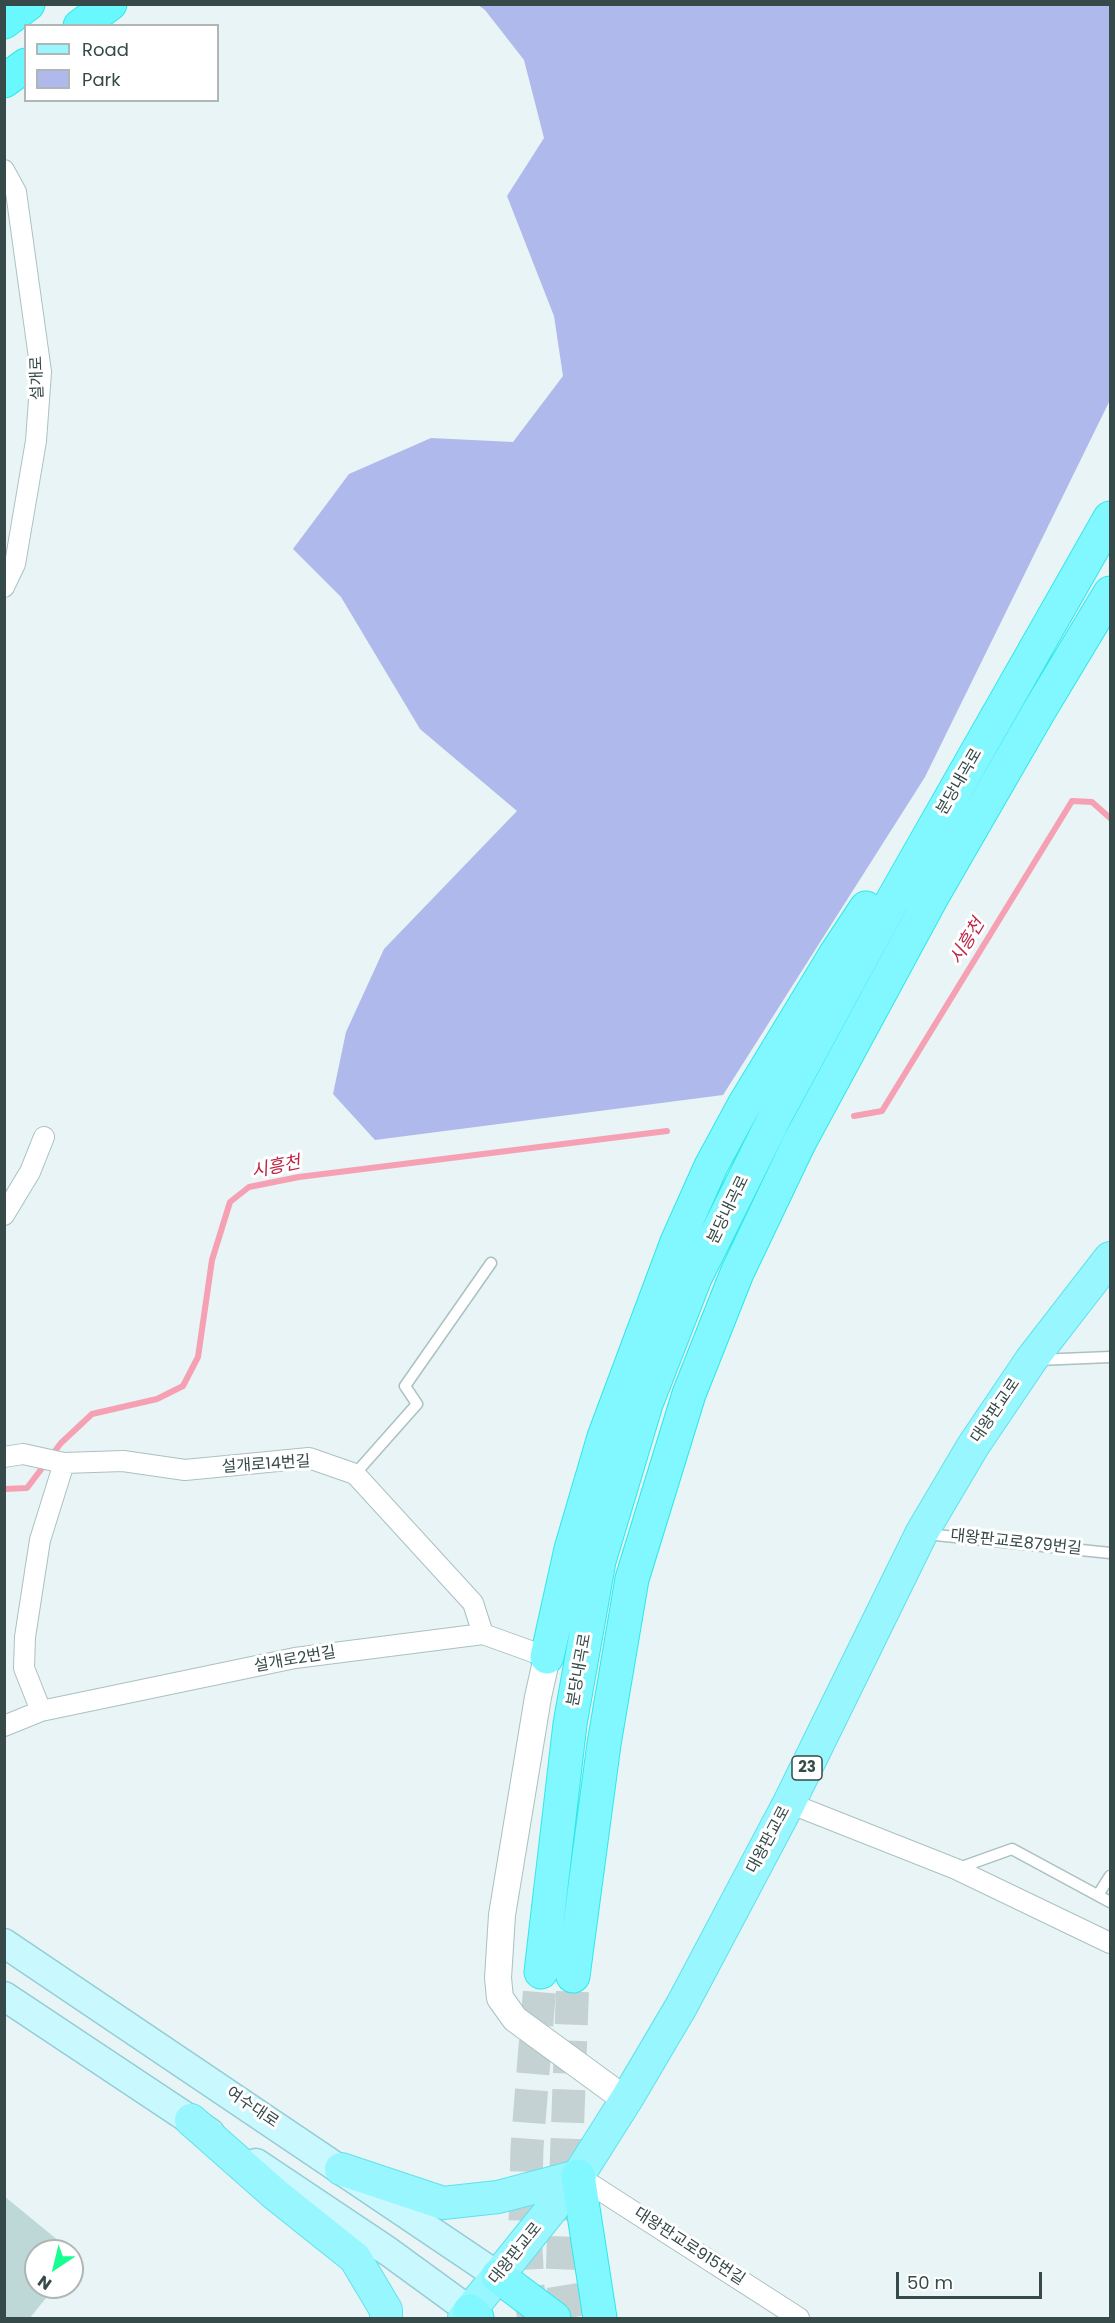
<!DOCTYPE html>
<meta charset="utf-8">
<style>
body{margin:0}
#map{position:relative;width:1115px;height:2323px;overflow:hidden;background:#e8f4f5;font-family:Poppins,sans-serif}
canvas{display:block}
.frame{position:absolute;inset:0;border:6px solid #364a49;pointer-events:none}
.legend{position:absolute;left:24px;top:24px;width:195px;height:78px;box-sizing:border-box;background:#fff;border:2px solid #afb7b6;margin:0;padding:8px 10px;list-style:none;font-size:18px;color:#364a49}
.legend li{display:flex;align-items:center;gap:12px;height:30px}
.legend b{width:30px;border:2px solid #afb7b6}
.north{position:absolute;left:24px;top:2239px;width:60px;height:60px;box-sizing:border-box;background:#fff;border:2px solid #afb7b6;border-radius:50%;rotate:215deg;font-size:16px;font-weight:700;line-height:24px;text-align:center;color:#364a49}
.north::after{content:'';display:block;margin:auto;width:21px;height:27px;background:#16ff91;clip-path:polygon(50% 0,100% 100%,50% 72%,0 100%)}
.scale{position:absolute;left:896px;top:2272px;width:146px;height:27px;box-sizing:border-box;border:3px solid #364a49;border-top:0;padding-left:8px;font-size:18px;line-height:21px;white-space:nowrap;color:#364a49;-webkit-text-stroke:4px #fff;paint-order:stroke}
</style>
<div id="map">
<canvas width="1115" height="2323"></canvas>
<div class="frame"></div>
<ul class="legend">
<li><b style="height:8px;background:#98f6ff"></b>Road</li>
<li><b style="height:16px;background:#afb9ec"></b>Park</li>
</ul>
<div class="north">N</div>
<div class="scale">50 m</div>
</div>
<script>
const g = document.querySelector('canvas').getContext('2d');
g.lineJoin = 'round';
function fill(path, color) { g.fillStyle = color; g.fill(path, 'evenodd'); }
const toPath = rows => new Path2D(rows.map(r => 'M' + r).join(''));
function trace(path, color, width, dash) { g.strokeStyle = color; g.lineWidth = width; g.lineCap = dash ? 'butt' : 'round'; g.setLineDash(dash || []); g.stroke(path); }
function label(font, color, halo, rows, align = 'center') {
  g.font = font + ' Poppins,"Noto Sans KR",sans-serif'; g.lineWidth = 6; g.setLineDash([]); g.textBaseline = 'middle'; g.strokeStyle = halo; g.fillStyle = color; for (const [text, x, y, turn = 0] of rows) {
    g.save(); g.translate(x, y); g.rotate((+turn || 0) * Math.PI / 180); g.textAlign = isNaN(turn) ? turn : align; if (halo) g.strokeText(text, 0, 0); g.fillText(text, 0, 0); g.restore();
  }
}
const green = toPath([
 [478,5,1110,5,1110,400,925,777,723,1095,375,1140,333,1094,346,1032,384,949,517,811,420,729,341,597,293,549,349,474,431,438,513,442,563,376,554,316,507,196,544,138,524,60,485,10]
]);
const stream = toPath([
 [854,1116,882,1111,1072,801,1092,802,1110,818],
 [4,1489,27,1488,61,1443,92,1414,157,1399,183,1386,198,1357,212,1260,230,1202,249,1187,299,1177,667,1131]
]);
const building = toPath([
 [4,2196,71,2251,36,2251,36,2287,55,2287,29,2319,4,2319]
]);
const trunkTunnel = toPath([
 [534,2318,528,2288,525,2228,527,2147,541,1972],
 [568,2318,562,2279,573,1976]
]);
const service = toPath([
 [1037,1360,1110,1357],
 [355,1474,417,1404,405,1386,491,1263],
 [926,1534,1110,1553],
 [956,1869,1012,1849,1110,1902],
 [1098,1895,1110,1876]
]);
const minor = toPath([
 [4,170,16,192,41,372,36,441,15,564,4,587],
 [4,1215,30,1172,44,1137],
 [4,1457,23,1454,64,1463,123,1461,185,1470,309,1458,355,1474,473,1603,483,1634],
 [41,1711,24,1668,25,1637,40,1540,64,1463],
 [4,1726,41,1711,295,1658,483,1634,547,1657],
 [789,1803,956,1869,1110,1943],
 [578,2176,799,2318]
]);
const tertiary = toPath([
 [547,1657,538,1697,502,1915,498,1978,500,1998,515,2019,626,2100]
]);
const secondary = toPath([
 [4,1943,498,2276],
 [4,1996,210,2133],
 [256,2163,389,2252,470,2311]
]);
const primary = toPath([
 [191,2120,276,2195,355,2258,386,2310,386,2318],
 [341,2169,443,2203,498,2197,578,2176],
 [464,2318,578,2176,626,2100,682,2005,789,1803,921,1534,973,1446,1031,1360,1110,1258]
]);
const trunk = toPath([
 [547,1657,571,1549,604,1437,677,1242,711,1166,744,1105,835,955,866,908],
 [541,1972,570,1724,599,1561,646,1404,695,1278,778,1111,891,903,1110,518],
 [573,1976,604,1744,632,1579,689,1394,737,1273,799,1143,933,895,1039,711,1110,593],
 [578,2176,600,2318],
 [498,2276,554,2318],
 [470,2311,477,2318]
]);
const motorway = toPath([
 [4,22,28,4],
 [80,26,110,4],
 [4,81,26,65]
]);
const shields = [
 [807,1768,30]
];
const shieldNames = [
 ["23",807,1768]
];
const streetNames = [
 ["설개로",38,378,-92],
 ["분당내곡로",960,782,-60],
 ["분당내곡로",729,1210,-64],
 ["대왕판교로",996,1411,-56],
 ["설개로14번길",266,1465,-4],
 ["대왕판교로879번길",1016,1543,6],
 ["설개로2번길",295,1660,-10],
 ["분당내곡로",580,1670,-80],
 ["대왕판교로",769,1840,-62],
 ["여수대로",252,2108,34],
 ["대왕판교로915번길",689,2247,33],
 ["대왕판교로",516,2254,-51]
];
const waterNames = [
 ["시흥천",968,942,-59],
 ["시흥천",276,1168,-12]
];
fill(green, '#afb9ec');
trace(stream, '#f6a1b3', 6);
fill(building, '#bdd8d7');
trace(trunkTunnel, '#c4d2d3', 33, [33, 16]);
trace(service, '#aac1c2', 13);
trace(minor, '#aac1c2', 22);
trace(tertiary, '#aac1c2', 28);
trace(secondary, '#93cdd5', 31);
trace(primary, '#5fe2ed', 34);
trace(trunk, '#2fe8e9', 35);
trace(motorway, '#2fe8e9', 35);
trace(service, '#fff', 10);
trace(minor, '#fff', 20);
trace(tertiary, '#fff', 26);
trace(secondary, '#c9f8ff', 28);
trace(primary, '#98f6ff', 32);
trace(trunk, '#81f7ff', 33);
trace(motorway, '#6af8ff', 33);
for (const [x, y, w] of shields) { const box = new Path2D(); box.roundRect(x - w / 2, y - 12, w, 24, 4.5); g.fillStyle = '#fff'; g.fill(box); trace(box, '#364a49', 1.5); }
label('bold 15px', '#364a49', null, shieldNames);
label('16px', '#364a49', '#fff', streetNames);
label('italic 18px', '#bf2645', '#fff', waterNames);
</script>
